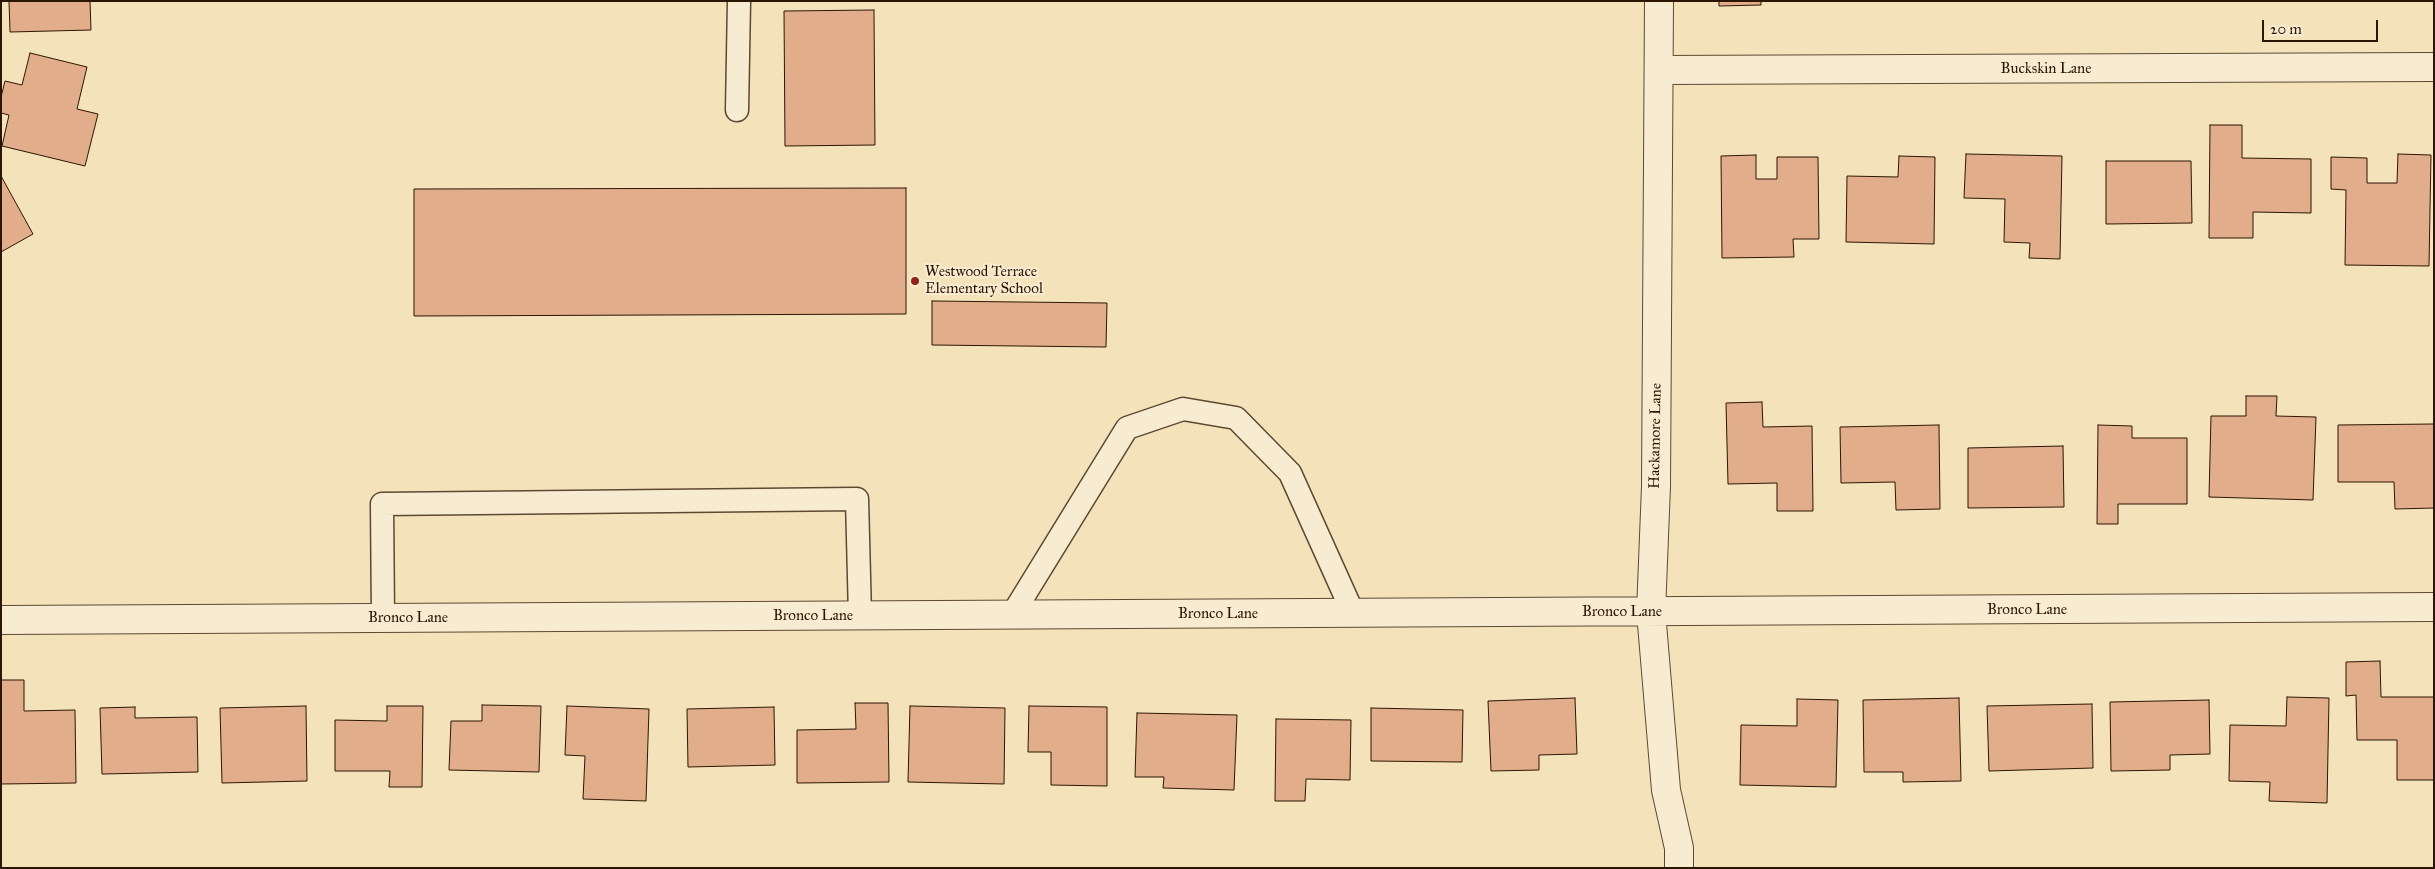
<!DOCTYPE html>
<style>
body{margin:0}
#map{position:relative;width:2435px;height:869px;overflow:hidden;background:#f3e2ba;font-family:"IM FELL Great Primer",serif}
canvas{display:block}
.frame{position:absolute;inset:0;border:2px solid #2d1503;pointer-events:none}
.scale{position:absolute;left:2262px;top:20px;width:116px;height:22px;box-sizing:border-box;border:2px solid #2d1503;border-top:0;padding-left:6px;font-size:15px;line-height:18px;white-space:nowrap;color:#2d1503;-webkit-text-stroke:4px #f7ecd2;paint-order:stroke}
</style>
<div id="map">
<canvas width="2435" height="869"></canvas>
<div class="frame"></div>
<div class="scale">20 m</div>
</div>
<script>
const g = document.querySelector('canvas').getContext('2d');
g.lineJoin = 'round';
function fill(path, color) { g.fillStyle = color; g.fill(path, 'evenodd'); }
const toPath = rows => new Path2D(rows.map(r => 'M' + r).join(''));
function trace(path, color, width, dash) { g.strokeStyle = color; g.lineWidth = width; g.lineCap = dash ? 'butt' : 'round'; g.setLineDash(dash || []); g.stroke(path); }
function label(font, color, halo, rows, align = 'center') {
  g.font = font + ' "IM FELL Great Primer",serif'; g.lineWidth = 4; g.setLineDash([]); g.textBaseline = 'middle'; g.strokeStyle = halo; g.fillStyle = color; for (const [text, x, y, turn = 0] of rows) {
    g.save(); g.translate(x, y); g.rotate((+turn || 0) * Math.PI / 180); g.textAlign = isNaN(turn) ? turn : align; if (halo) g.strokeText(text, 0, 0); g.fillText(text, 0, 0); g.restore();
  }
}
const building = toPath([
 [9,1,90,1,91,30,10,32,9,1],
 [1719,1,1761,1,1761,5,1719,6,1719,1],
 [874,10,875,145,785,146,784,11,874,10],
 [30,53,87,67,77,109,98,114,85,166,2,146,9,115,1,113,1,97,5,81,22,85,30,53],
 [2210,125,2242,125,2242,158,2311,159,2311,213,2253,212,2253,238,2209,238,2210,125],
 [1966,154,2062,156,2060,259,2029,258,2030,243,2004,242,2005,199,1964,198,1966,154],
 [2398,154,2431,155,2429,266,2345,265,2346,190,2331,189,2331,157,2367,158,2367,183,2397,183,2398,154],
 [1756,155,1756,179,1777,179,1777,157,1818,157,1819,239,1793,239,1794,257,1722,258,1721,156,1756,155],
 [1899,156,1935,157,1934,244,1846,242,1847,176,1898,177,1899,156],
 [2106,161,2191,161,2192,223,2106,224,2106,161],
 [1,176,33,234,1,252,1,176],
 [906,188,906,314,414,316,414,189,906,188],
 [932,301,1107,303,1106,347,932,345,932,301],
 [2246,396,2277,396,2276,416,2316,417,2313,500,2209,497,2211,416,2246,416,2246,396],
 [1762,402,1763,427,1812,426,1813,511,1777,511,1777,483,1728,484,1726,403,1762,402],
 [2434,424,2434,508,2395,509,2394,482,2338,482,2338,425,2434,424],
 [1939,425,1940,509,1896,510,1895,482,1841,483,1840,427,1939,425],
 [2098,425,2132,426,2132,438,2187,438,2187,504,2118,504,2118,524,2097,524,2098,425],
 [2063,446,2064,507,1968,508,1968,448,2063,446],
 [2380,661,2381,697,2434,697,2434,780,2397,780,2397,740,2357,740,2356,695,2346,696,2346,662,2380,661],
 [1,680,24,680,24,711,75,710,76,783,1,784,1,680],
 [2287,697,2329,698,2327,803,2269,801,2270,782,2229,781,2230,725,2286,726,2287,697],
 [1575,698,1577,754,1539,755,1539,770,1491,771,1488,701,1575,698],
 [1959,698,1961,781,1903,782,1903,772,1864,772,1863,700,1959,698],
 [1797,699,1838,700,1836,787,1740,785,1741,725,1797,726,1797,699],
 [2209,700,2210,754,2170,755,2170,770,2111,771,2110,702,2209,700],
 [855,703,888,703,889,782,797,783,797,730,856,729,855,703],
 [2092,704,2093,768,1989,771,1987,706,2092,704],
 [482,705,541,706,539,772,449,770,451,721,482,721,482,705],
 [306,706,307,781,222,783,220,708,306,706],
 [387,706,423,706,422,787,389,787,390,771,335,771,335,720,387,721,387,706],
 [567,706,649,709,646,801,583,799,585,756,565,755,567,706],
 [910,706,1005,708,1004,784,908,782,910,706],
 [1029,706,1107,707,1107,786,1051,785,1051,752,1028,752,1029,706],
 [135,707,135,718,197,717,198,772,102,774,100,708,135,707],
 [774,707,775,765,688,767,687,709,774,707],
 [1371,708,1463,710,1462,762,1371,761,1371,708],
 [1137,713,1237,715,1234,790,1163,788,1164,777,1135,777,1137,713],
 [1276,719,1351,720,1350,780,1306,779,1305,801,1275,801,1276,719]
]);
const lane = toPath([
 [737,110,739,1],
 [1012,615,1127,428,1183,409,1236,418,1290,473,1353,613],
 [383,619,382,504,857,499,860,616]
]);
const street = toPath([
 [1659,1,1656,486,1651,612,1666,790,1679,848,1679,868],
 [1659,70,2434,67],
 [1,620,2434,607]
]);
const markers = [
 [915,281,5,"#8f2418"]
];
const streetNames = [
 ["Buckskin Lane",2046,69],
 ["Hackamore Lane",1656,436,-89],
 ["Bronco Lane",2027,610],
 ["Bronco Lane",1622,612],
 ["Bronco Lane",1218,614],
 ["Bronco Lane",813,616],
 ["Bronco Lane",408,618]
];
const poiNames = [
 ["Westwood Terrace",925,272],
 ["Elementary School",925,289]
];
fill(building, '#e1ad8b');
trace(building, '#2d1503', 1);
trace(lane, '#5e4831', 25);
trace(street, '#5e4831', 30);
trace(lane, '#f7ecd2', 22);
trace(street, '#f7ecd2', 28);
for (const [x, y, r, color] of markers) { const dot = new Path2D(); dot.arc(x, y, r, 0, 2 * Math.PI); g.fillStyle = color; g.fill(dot); trace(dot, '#f7ecd2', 2); }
label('15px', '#2d1503', '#f7ecd2', streetNames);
label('15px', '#2d1503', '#f7ecd2', poiNames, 'left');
</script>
